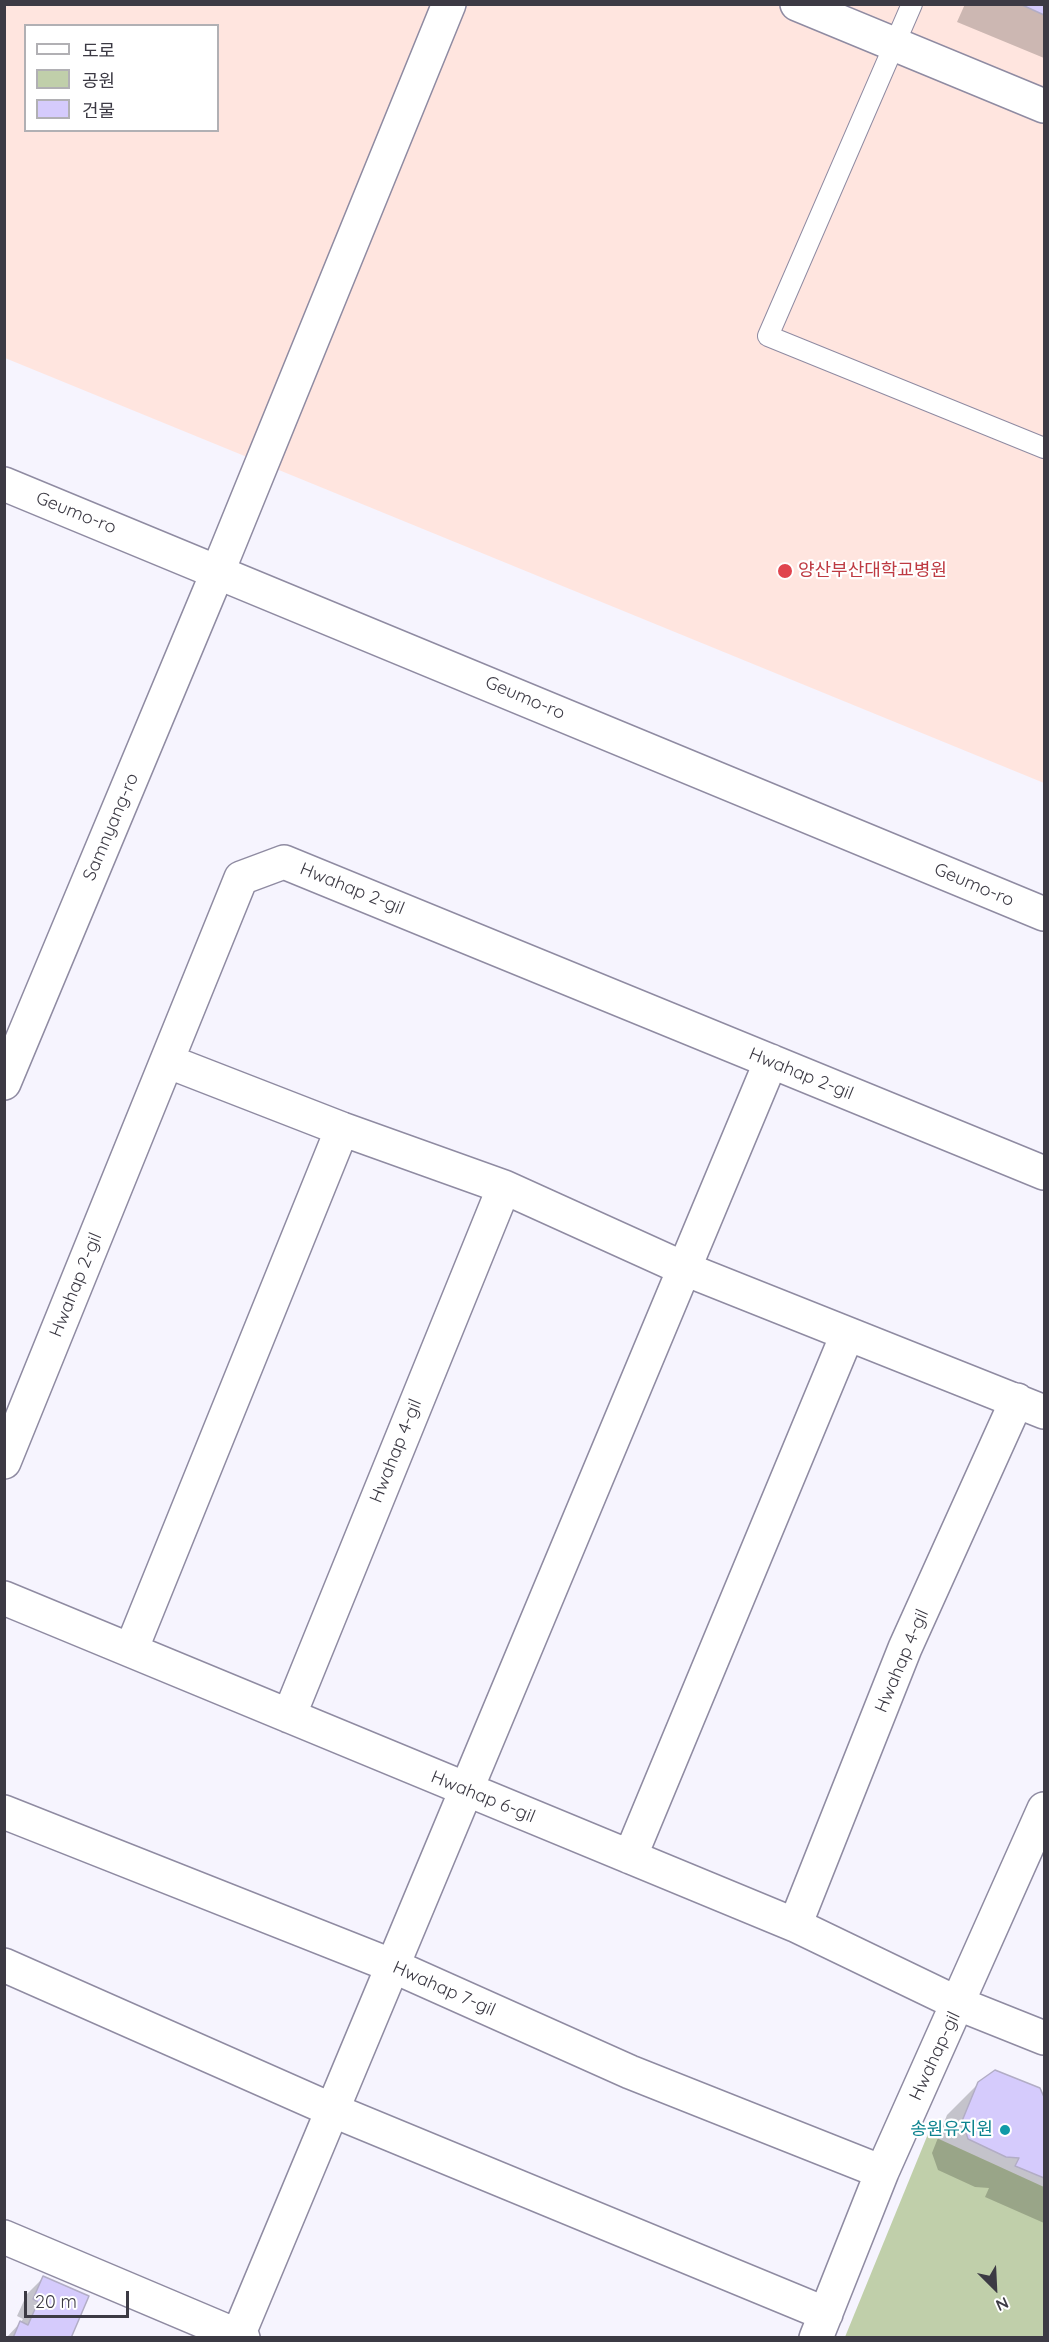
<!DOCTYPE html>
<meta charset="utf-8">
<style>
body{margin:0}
#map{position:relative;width:1049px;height:2342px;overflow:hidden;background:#f6f4fe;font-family:Quicksand,"Noto Sans KR",sans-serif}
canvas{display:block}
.frame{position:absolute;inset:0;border:6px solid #3c3a44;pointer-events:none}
.legend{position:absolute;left:24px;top:24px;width:195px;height:108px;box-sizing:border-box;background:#fff;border:2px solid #b1b0b4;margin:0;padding:8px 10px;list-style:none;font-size:18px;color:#3c3a44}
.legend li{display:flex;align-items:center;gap:12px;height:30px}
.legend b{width:30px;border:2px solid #b1b0b4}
.north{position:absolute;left:965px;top:2258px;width:60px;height:60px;-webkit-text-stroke:4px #fff;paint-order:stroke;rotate:156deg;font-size:16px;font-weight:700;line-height:24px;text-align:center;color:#3c3a44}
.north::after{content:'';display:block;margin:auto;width:21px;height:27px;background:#3c3a44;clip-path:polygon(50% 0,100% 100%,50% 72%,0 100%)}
.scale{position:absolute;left:24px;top:2291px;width:105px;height:27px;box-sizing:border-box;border:3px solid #3c3a44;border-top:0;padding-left:8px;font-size:18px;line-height:21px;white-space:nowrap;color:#3c3a44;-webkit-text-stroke:4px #fff;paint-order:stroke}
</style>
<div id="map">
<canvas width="1049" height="2342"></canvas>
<div class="frame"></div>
<ul class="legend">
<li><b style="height:8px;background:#fff"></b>도로</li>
<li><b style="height:16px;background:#c0cfaa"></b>공원</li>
<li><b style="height:16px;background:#d5cbfc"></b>건물</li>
</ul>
<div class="north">N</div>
<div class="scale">20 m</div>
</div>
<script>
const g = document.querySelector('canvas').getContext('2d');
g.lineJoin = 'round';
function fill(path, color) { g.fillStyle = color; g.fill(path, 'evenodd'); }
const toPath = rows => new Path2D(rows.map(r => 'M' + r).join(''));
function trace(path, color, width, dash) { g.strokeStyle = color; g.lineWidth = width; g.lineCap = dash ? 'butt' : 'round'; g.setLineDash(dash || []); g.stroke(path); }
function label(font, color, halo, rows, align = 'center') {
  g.font = font + ' Quicksand,"Noto Sans KR",sans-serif'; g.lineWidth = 4.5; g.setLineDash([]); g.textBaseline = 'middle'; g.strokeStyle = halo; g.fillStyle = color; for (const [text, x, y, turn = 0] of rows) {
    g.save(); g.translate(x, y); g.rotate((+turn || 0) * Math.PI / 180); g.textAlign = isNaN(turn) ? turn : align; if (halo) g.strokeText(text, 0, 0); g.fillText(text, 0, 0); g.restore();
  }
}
const medical = toPath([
 [4,5,1044,5,1044,783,5,358],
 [26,26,218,26,218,130,26,130]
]);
const green = toPath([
 [928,2134,1044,2187,1044,2337,845,2337]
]);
const shadow = toPath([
 [965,4,1044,4,1044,58,957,22],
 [979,2083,1039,2090,1044,2100,1042,2115,1044,2115,1044,2223,985,2197,989,2188,975,2187,938,2170,932,2153,947,2115],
 [43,2278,69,2338,6,2338,21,2322,23,2319,17,2316,27,2294]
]);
const building = toPath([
 [1020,4,1044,4,1044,15,1020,4],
 [995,2070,1040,2088,1044,2097,1044,2178,1015,2166,1019,2158,1006,2157,968,2139,962,2121,978,2082,995,2070],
 [43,2276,89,2296,71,2338,13,2338,20,2321,28,2325,38,2302,33,2299,43,2276]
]);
const service = toPath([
 [912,4,768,336,1044,448]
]);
const minor = toPath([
 [797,4,1044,106],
 [218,571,449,4],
 [167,1061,342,1129,504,1187,685,1269,1044,1412],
 [4,1462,241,878,284,862,1044,1173],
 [4,1598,795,1925,959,2004,1044,2038],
 [131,1650,342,1129],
 [289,1716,504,1187],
 [4,1812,393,1966,630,2072,882,2172],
 [630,1857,847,1335],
 [795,1925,905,1648,1017,1400],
 [4,1965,332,2110,826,2314],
 [4,2237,243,2338],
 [237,2338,771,1061],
 [816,2338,882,2172,1044,1809]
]);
const tertiary = toPath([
 [4,1083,218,571]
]);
const primary = toPath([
 [4,484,1044,914]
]);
const markers = [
 [785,571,8,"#e0444e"],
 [1005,2130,6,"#0f9aa8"]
];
const streetNames = [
 ["Geumo-ro",76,513,22],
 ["Geumo-ro",525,698,23],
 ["Samnyang-ro",111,827,-67],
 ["Geumo-ro",974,885,23],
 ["Hwahap 2-gil",352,889,22],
 ["Hwahap 2-gil",801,1074,22],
 ["Hwahap 2-gil",76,1285,-68],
 ["Hwahap 4-gil",396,1451,-68],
 ["Hwahap 4-gil",902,1661,-67],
 ["Hwahap 6-gil",483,1797,22],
 ["Hwahap 7-gil",444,1989,24],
 ["Hwahap-gil",935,2056,-65]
];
const healthNames = [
 ["양산부산대학교병원",798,571]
];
const cultureNames = [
 ["송원유지원",993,2130]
];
fill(medical, '#ffe5df');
fill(green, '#c0cfaa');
fill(shadow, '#0003');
fill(building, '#d5cbfc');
trace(building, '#b2adc5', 1.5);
trace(service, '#8f8ba2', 22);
trace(minor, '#8f8ba2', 36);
trace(tertiary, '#8f8ba2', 36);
trace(primary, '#8f8ba2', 36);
trace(service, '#fff', 20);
trace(minor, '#fff', 33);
trace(tertiary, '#fff', 33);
trace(primary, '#fff', 33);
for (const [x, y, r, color] of markers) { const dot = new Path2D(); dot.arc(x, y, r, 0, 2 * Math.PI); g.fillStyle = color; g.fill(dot); trace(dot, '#fff', 2); }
label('18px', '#3c3a44', '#fff', streetNames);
label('18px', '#be3a42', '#fff', healthNames, 'left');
label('18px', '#0d838f', '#fff', cultureNames, 'right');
</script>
